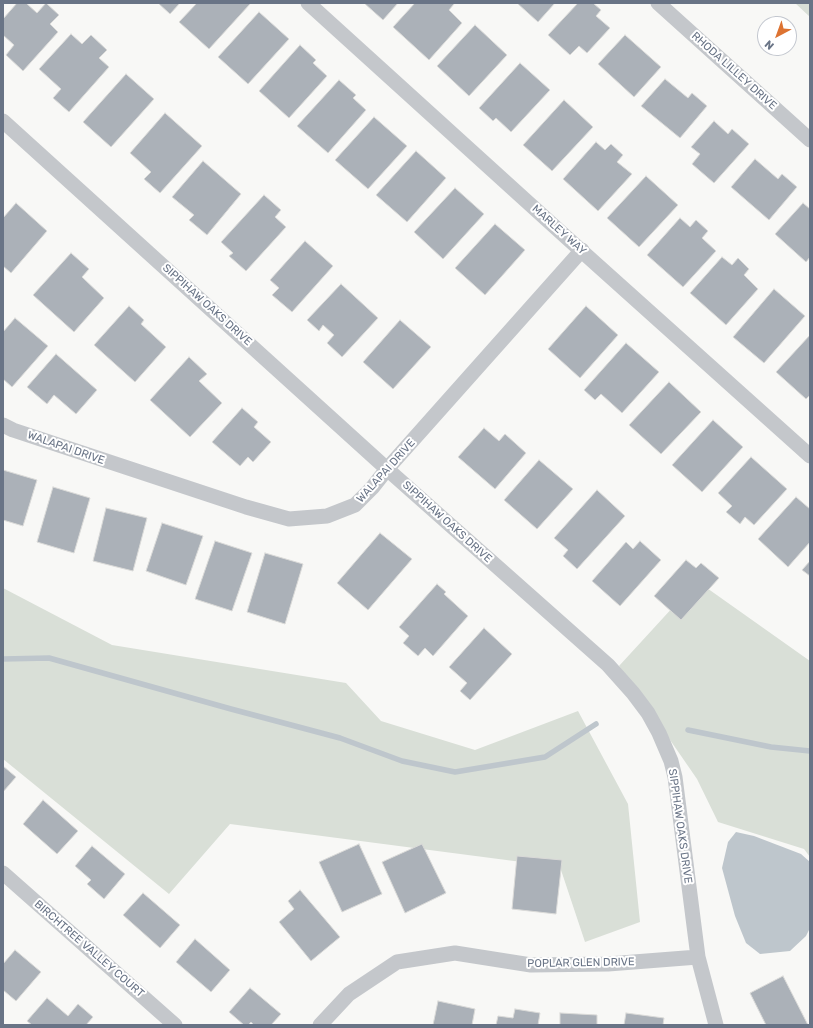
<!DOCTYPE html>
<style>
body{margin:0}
#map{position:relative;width:813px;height:1028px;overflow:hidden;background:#f8f8f6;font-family:Rubik,sans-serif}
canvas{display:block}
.frame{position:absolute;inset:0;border:4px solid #697486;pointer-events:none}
.north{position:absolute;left:757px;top:16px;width:40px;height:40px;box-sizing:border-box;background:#fff;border:1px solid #c3c7cf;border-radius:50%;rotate:221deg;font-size:11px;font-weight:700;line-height:16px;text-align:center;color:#697486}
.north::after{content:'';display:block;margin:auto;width:14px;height:18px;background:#dd7332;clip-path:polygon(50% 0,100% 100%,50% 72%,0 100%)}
</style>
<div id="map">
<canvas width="813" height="1028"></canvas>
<div class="frame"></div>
<div class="north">N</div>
</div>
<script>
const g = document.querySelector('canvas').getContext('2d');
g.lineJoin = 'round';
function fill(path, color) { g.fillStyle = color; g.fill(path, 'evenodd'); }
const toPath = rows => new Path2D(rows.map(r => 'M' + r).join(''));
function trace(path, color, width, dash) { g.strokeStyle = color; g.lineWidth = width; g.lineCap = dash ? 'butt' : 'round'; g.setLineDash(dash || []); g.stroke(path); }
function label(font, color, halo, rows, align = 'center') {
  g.font = font + ' Rubik,sans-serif'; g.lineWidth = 4; g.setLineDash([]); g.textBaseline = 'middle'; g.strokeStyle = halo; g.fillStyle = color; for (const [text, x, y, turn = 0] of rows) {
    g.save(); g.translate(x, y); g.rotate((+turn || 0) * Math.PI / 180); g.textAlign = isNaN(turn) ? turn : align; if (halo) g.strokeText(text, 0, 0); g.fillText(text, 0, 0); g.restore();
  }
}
const green = toPath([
 [795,3,810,3,810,17],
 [697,581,810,661,810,857,804,849,718,822,697,779,619,666],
 [3,588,112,645,346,683,381,721,475,750,578,711,628,804,640,922,585,942,560,867,230,824,169,894,3,759]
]);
const water = toPath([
 [736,832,754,836,801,854,810,862,810,928,806,936,790,951,760,954,746,943,735,916,722,868,728,842]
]);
const stream = toPath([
 [3,659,49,658,231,709,340,738,402,761,455,772,545,757,596,724],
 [688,730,771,747,810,751]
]);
const building = toPath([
 [17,3,26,3,37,13,46,3,59,15,50,24,58,32,23,71,6,55,14,45,3,35,3,19,17,3],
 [158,3,180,3,170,14,158,3],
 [197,3,249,3,250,4,209,49,179,22,197,3],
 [364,3,398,3,383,20,364,3],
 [415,3,453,3,454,4,449,10,462,23,429,60,393,27,415,3],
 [517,3,555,3,538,22,517,3],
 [578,3,593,3,601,10,596,16,610,28,587,53,579,46,570,55,548,35,578,3],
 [259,12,289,39,248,84,218,57,259,12],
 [475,25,507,55,469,96,437,66,475,25],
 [71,34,82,44,91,35,107,50,99,58,109,67,69,112,53,98,61,89,39,69,71,34],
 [625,35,661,67,634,97,598,64,625,35],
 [300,45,316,60,313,63,327,76,289,118,259,91,300,45],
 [520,63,550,90,511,132,496,118,493,121,479,108,520,63],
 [126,74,154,99,111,147,83,122,126,74],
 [665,79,688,98,692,93,707,106,680,138,641,106,665,79],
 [339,80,356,95,353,98,366,110,328,153,297,126,339,80],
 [564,100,593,127,552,171,523,145,564,100],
 [165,113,202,146,160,193,144,179,151,172,130,153,165,113],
 [374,117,407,146,368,189,335,160,374,117],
 [714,121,728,134,732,129,749,144,714,183,692,164,700,154,691,147,714,121],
 [596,142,605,150,611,144,623,155,617,162,632,174,598,211,563,179,596,142],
 [416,151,446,178,407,222,376,195,416,151],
 [755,159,778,179,782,174,797,187,769,220,731,187,755,159],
 [203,161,241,194,207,235,189,220,194,215,172,197,203,161],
 [646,176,678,205,639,247,607,218,646,176],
 [455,188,484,214,443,259,414,232,455,188],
 [264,195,281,210,275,217,286,227,246,271,229,256,233,253,221,242,264,195],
 [16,203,47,231,11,273,3,266,3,218,16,203],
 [803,203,810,209,810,257,806,262,775,234,803,203],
 [680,218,690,227,696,220,708,231,702,238,716,251,683,287,647,255,680,218],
 [495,224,525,250,485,295,455,268,495,224],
 [305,241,333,266,292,312,272,295,279,288,270,280,305,241],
 [71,253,89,269,82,277,104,298,74,332,33,295,71,253],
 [722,257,732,265,738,258,749,269,744,275,758,289,726,325,690,293,722,257],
 [341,284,378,318,342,357,327,343,334,335,323,325,319,331,307,320,341,284],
 [774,289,805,316,764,363,733,337,774,289],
 [129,306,144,320,141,324,166,347,135,382,94,345,129,306],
 [586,306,618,335,580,378,548,349,586,306],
 [15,318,48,346,12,387,3,379,3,332,15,318],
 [400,320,431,347,393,389,363,362,400,320],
 [810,335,810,395,806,399,776,372,810,335],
 [626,343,659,372,622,413,601,394,595,400,584,390,626,343],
 [56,354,97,390,76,414,54,395,47,404,27,387,56,354],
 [189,357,207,374,199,381,222,403,190,437,150,400,189,357],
 [669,382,701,412,661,454,629,425,669,382],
 [242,408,258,422,254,427,271,442,253,462,248,457,240,466,212,442,242,408],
 [713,420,743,447,702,492,672,465,713,420],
 [484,428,499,441,505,434,526,453,495,489,458,457,484,428],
 [751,457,787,489,754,525,745,517,740,524,726,512,732,506,718,493,751,457],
 [539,460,573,489,537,529,504,500,539,460],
 [3,470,37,480,23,526,3,520,3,470],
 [53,487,90,498,74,553,37,542,53,487],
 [597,490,625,516,577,569,563,556,568,550,554,538,597,490],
 [796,497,810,509,810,542,788,567,758,539,796,497],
 [106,508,147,518,133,571,93,561,106,508],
 [162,523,203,536,186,585,146,571,162,523],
 [380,533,412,559,368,610,337,583,380,533],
 [215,541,252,553,232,611,195,599,215,541],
 [640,541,661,560,620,606,592,581,626,542,633,549,640,541],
 [265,553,303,564,285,624,247,612,265,553],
 [686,560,696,568,701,563,719,578,681,620,654,596,686,560],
 [810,561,810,576,802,570,810,561],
 [437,584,446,592,444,594,468,616,433,656,425,648,418,656,403,643,409,636,399,627,437,584],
 [484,628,512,654,470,700,460,691,467,683,449,667,484,628],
 [3,766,16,777,3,792,3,766],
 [43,800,78,831,57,854,23,824,43,800],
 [359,844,382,894,342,912,319,862,359,844],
 [422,844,446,893,405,913,382,862,422,844],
 [92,846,125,874,104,899,87,884,91,880,75,866,92,846],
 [517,856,562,860,556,914,512,909,517,856],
 [300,890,340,937,311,961,279,922,294,909,288,901,300,890],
 [143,893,180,925,160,948,123,915,143,893],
 [195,939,230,970,211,992,176,962,195,939],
 [15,950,41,972,16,1001,3,990,3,964,15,950],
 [783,976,808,1025,766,1025,750,993,783,976],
 [250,988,281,1014,271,1025,254,1025,251,1022,248,1025,244,1025,229,1012,250,988],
 [47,998,68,1016,78,1004,93,1017,86,1025,32,1025,27,1021,47,998],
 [438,1001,475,1009,472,1025,433,1025,438,1001],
 [515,1009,540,1013,538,1025,496,1025,498,1016,513,1018,515,1009],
 [560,1013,597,1015,597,1025,560,1025,560,1013],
 [626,1013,664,1018,663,1025,624,1025,626,1013]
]);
const street = toPath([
 [308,3,566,237,810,456],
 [658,3,810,140],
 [3,121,387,469,608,665,633,693,648,713,659,733,671,761,675,777,698,957,716,1025],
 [3,425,13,430,246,507,289,519,327,516,355,505,372,488,387,469,582,250],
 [3,873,175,1025],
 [320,1025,349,994,397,962,455,953,531,965,608,964,698,957]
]);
const streetNames = [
 ["RHODA LILLEY DRIVE",734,71,42],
 ["MARLEY WAY",559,230,42],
 ["SIPPIHAW OAKS DRIVE",207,305,42],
 ["WALAPAI DRIVE",66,448,19],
 ["WALAPAI DRIVE",386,471,-48],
 ["SIPPIHAW OAKS DRIVE",447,522,42],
 ["SIPPIHAW OAKS DRIVE",680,826,82],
 ["BIRCHTREE VALLEY COURT",89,949,41],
 ["POPLAR GLEN DRIVE",581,963,-1]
];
fill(green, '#d9dfd7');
fill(water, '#bec6cc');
trace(stream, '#bec6cc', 5.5);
fill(building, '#abb1b8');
trace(building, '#dadad8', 1);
trace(street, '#c4c7cb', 15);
label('11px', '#697486', '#fff', streetNames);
</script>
